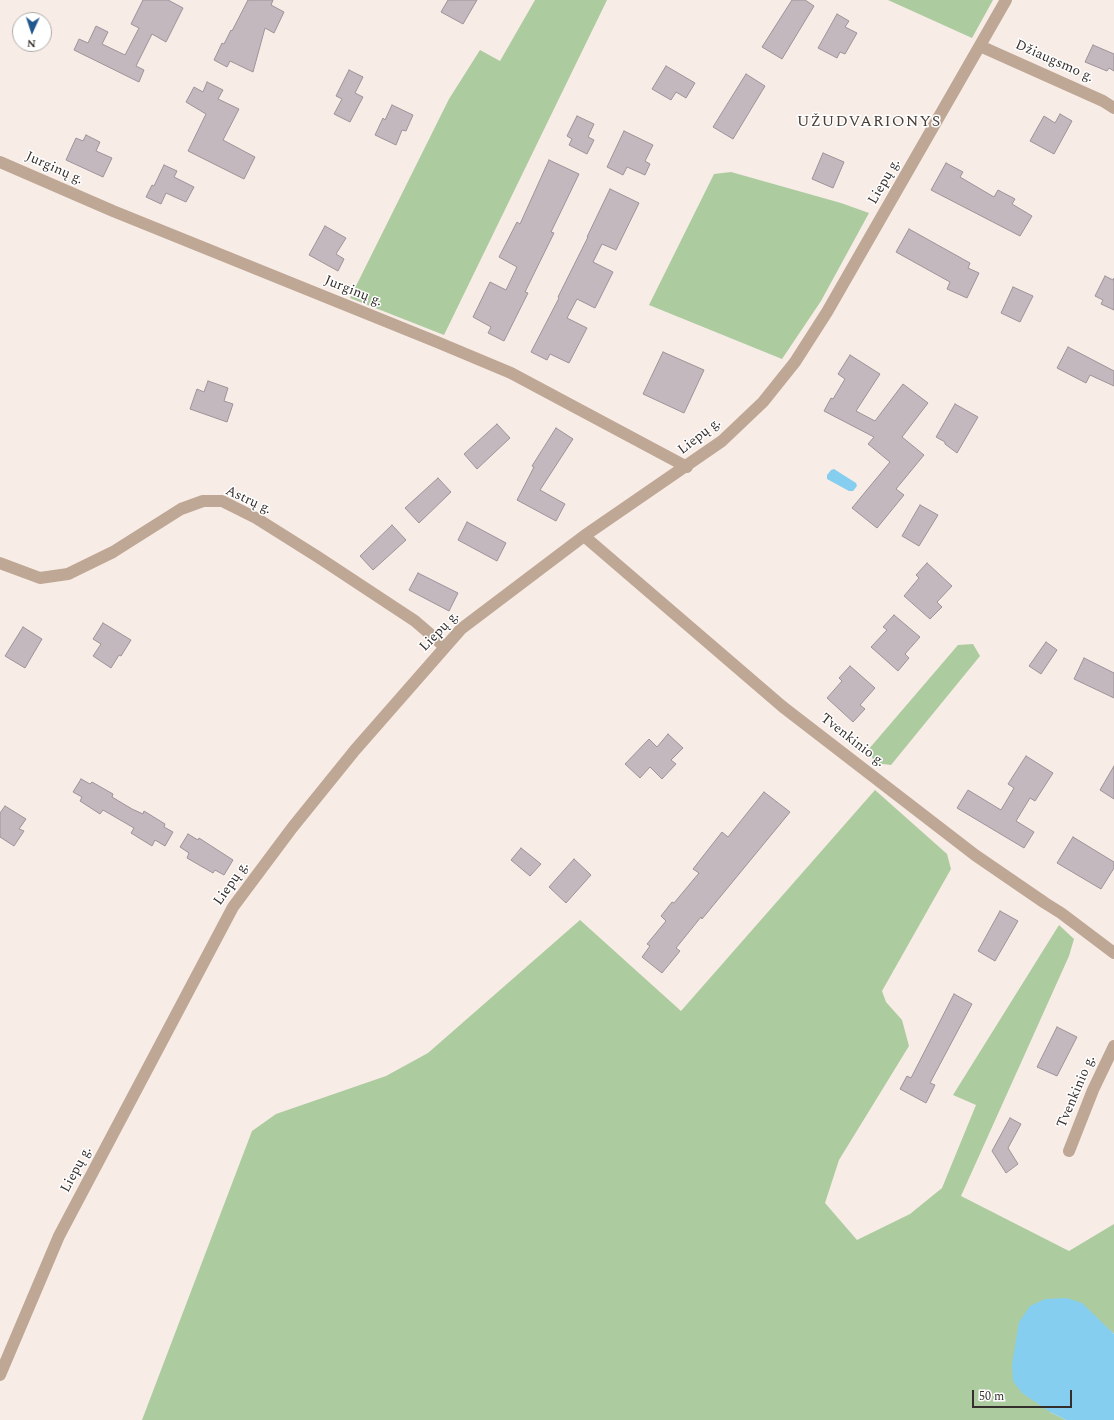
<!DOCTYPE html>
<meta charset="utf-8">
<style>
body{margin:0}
#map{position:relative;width:1114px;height:1420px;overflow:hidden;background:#f8ece6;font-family:Spectral,serif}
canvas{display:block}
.north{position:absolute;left:12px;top:12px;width:40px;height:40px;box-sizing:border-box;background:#fff;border:1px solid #aeacab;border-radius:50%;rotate:183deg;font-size:11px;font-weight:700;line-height:16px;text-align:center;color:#342f2d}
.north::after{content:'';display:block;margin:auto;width:14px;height:18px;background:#21578f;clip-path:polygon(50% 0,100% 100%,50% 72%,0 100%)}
.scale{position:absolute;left:972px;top:1390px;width:100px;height:18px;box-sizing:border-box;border:2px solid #342f2d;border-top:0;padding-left:5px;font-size:12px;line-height:14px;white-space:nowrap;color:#342f2d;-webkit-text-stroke:3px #fff;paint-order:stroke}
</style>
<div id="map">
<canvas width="1114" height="1420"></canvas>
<div class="north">N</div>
<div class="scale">50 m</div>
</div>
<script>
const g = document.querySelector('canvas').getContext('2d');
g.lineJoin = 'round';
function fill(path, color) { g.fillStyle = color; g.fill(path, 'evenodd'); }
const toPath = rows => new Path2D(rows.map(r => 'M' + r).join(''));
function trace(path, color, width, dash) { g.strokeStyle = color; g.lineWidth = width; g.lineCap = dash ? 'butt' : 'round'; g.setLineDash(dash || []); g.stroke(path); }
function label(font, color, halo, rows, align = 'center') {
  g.font = font + ' Spectral,serif'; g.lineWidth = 3; g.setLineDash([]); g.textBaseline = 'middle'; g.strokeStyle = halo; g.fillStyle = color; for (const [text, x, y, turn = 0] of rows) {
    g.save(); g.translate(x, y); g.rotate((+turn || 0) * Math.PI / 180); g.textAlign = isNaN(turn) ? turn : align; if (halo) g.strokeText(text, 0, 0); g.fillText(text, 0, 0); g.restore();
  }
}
const green = toPath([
 [535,0,607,0,444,335,350,298,449,99,480,50,500,61],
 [888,0,993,0,972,38],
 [731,172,841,203,869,213,821,301,782,359,649,305,714,174],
 [973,644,980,656,891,765,875,763,868,750,958,645],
 [875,790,947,854,951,869,882,991,886,1002,902,1020,909,1046,839,1160,825,1203,857,1240,910,1214,942,1188,976,1105,953,1095,1059,925,1074,939,1069,956,961,1196,1069,1251,1114,1224,1114,1334,1101,1323,1050,1412,1066,1420,142,1420,252,1131,276,1114,386,1076,428,1053,580,920,681,1011]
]);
const water = toPath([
 [834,469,856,483,857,486,853,491,849,491,827,479,827,475,831,470],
 [1067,1298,1082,1303,1114,1334,1114,1420,1066,1420,1050,1412,1022,1393,1013,1381,1012,1365,1019,1322,1030,1306,1045,1299]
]);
const building = toPath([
 [143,0,168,0,183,8,166,42,152,34,136,66,144,70,139,82,74,50,79,39,88,43,96,26,108,32,102,44,125,55,139,28,131,24,143,0],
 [248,0,273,0,271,5,284,12,274,33,265,28,253,72,230,61,227,67,214,60,222,43,224,44,231,30,232,31,248,0],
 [448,0,477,0,463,24,441,12,448,0],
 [792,0,805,0,814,6,782,59,762,47,792,0],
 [837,14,849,21,845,27,857,33,845,54,840,52,837,58,818,48,837,14],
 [1093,45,1114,54,1114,71,1109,68,1107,71,1085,62,1093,45],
 [666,66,695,83,686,98,676,92,671,100,652,89,666,66],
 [349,70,363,77,355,93,363,97,350,122,334,114,342,99,336,96,349,70],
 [746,74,765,86,733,139,713,127,746,74],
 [207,82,223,90,218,99,239,109,223,140,255,157,244,179,188,151,206,114,186,102,194,87,203,92,207,82],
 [392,105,413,115,406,131,402,130,396,145,375,135,383,118,385,120,392,105],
 [1060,114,1072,121,1054,154,1030,141,1044,116,1055,123,1060,114],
 [577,116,594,124,588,137,594,140,587,154,569,145,572,139,567,136,577,116],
 [624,131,653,145,645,161,650,164,645,175,627,167,623,175,607,167,624,131],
 [86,135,100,142,96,151,112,158,103,177,66,160,76,138,83,141,86,135],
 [823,153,844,162,833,188,812,179,823,153],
 [549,160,579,174,551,232,554,233,525,292,528,293,504,341,488,333,491,327,473,317,490,282,506,290,517,267,499,257,517,222,520,224,549,160],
 [946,163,963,172,960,177,994,197,998,190,1015,199,1012,204,1032,216,1020,236,931,190,946,163],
 [164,165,177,171,174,177,194,187,186,202,166,193,161,204,146,197,152,185,154,186,164,165],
 [610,189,639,203,616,250,602,244,593,262,613,272,595,308,577,299,567,318,587,328,569,363,550,354,547,360,531,352,559,298,558,297,588,237,587,237,610,189],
 [325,226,346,238,336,254,344,259,338,271,309,255,325,226],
 [909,229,970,263,968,268,979,273,967,298,947,289,950,282,896,252,909,229],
 [1105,276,1113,280,1114,278,1114,310,1101,304,1103,300,1095,296,1105,276],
 [1013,287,1033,296,1020,322,1001,313,1013,287],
 [1068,347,1114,371,1114,386,1090,375,1086,383,1057,368,1068,347],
 [663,352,704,370,684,413,643,394,663,352],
 [850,355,880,374,856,411,875,421,903,384,928,403,902,437,924,455,896,489,904,495,877,528,852,508,890,462,868,444,874,437,824,411,831,398,833,399,845,379,838,374,850,355],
 [208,381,228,388,224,401,233,404,227,422,190,409,197,389,204,392,208,381],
 [955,404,978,417,957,453,945,444,945,442,936,437,955,404],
 [497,424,510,438,477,469,464,454,497,424],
 [556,428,573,439,540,490,565,504,556,521,517,500,534,467,532,466,556,428],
 [438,478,451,492,419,523,405,508,438,478],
 [920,505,938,515,919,546,902,536,920,505],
 [467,522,506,543,497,561,458,540,467,522],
 [392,525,406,540,373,570,360,556,392,525],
 [927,563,952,586,937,602,942,607,930,619,904,596,919,578,916,575,927,563],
 [418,573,458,593,449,611,409,590,418,573],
 [894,615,920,637,905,654,909,658,898,671,871,647,887,630,883,627,894,615],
 [103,623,131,640,121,656,119,655,111,668,93,656,101,644,93,639,103,623],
 [23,627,42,639,25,668,5,656,23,627],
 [1046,642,1057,650,1041,674,1029,666,1046,642],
 [1084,658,1114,673,1114,698,1074,679,1084,658],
 [850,666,875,688,860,705,865,709,853,722,827,698,842,681,839,678,850,666],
 [668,734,683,748,671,760,676,764,662,779,650,767,640,778,625,764,649,739,657,747,668,734],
 [1026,756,1053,773,1035,801,1030,798,1016,821,1034,832,1024,848,957,808,968,790,1001,810,1014,788,1008,784,1026,756],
 [1114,766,1114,799,1100,790,1114,766],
 [81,779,90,784,92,782,113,794,112,797,132,809,143,814,144,811,165,824,164,827,173,832,165,846,155,840,152,846,131,833,134,828,103,810,100,814,80,801,82,797,73,792,81,779],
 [764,792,790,812,702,919,701,917,676,948,680,951,662,973,642,957,650,946,647,944,666,921,661,916,672,902,674,903,699,873,693,869,722,832,728,837,764,792],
 [5,806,26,819,19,829,24,831,14,846,0,837,0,813,5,806],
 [188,834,198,840,199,838,233,860,224,875,215,870,213,873,187,858,189,853,180,847,188,834],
 [1073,837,1114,862,1114,868,1101,889,1057,863,1073,837],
 [521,848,541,864,530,876,511,860,521,848],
 [574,859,591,875,566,903,549,887,574,859],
 [1000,911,1018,921,995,961,978,951,1000,911],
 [954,994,972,1004,930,1083,935,1085,926,1103,900,1089,907,1076,911,1078,954,994],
 [1057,1027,1077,1037,1057,1076,1037,1067,1057,1027],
 [1010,1118,1021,1124,1008,1148,1018,1164,1006,1173,992,1151,1010,1118]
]);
const street = toPath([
 [980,46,1103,101,1114,108],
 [0,162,113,211,437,342,511,373,687,467],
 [584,536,783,707,975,855,1045,903,1061,913,1114,953],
 [0,563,40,578,68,574,113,552,181,509,203,501,222,501,256,518,318,557,415,621,445,647],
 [1069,1151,1093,1090,1114,1046],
 [0,1375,59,1236,233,907,292,828,355,750,461,629,584,536,722,441,763,402,795,362,827,312,1006,0]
]);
const streetNames = [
 ["Džiaugsmo g.",1054,62,24],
 ["Jurginų g.",54,169,24],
 ["Liepų g.",885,182,-60],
 ["Jurginų g.",353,292,22],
 ["Liepų g.",700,437,-38],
 ["Astrų g.",248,501,25],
 ["Liepų g.",440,632,-46],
 ["Tvenkinio g.",852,741,38],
 ["Liepų g.",232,884,-55],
 ["Tvenkinio g.",1077,1092,-67],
 ["Liepų g.",77,1170,-62]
];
const quarterNames = [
 ["UŽUDVARIONYS",869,123]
];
fill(green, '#accb9f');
fill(water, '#86ceef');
fill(building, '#c4b8bf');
trace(building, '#9d9399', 1);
trace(street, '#bfa795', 12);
label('14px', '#342f2d', '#fff', streetNames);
g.letterSpacing = '1px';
label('16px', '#483f3a', '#fff', quarterNames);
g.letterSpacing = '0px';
</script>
